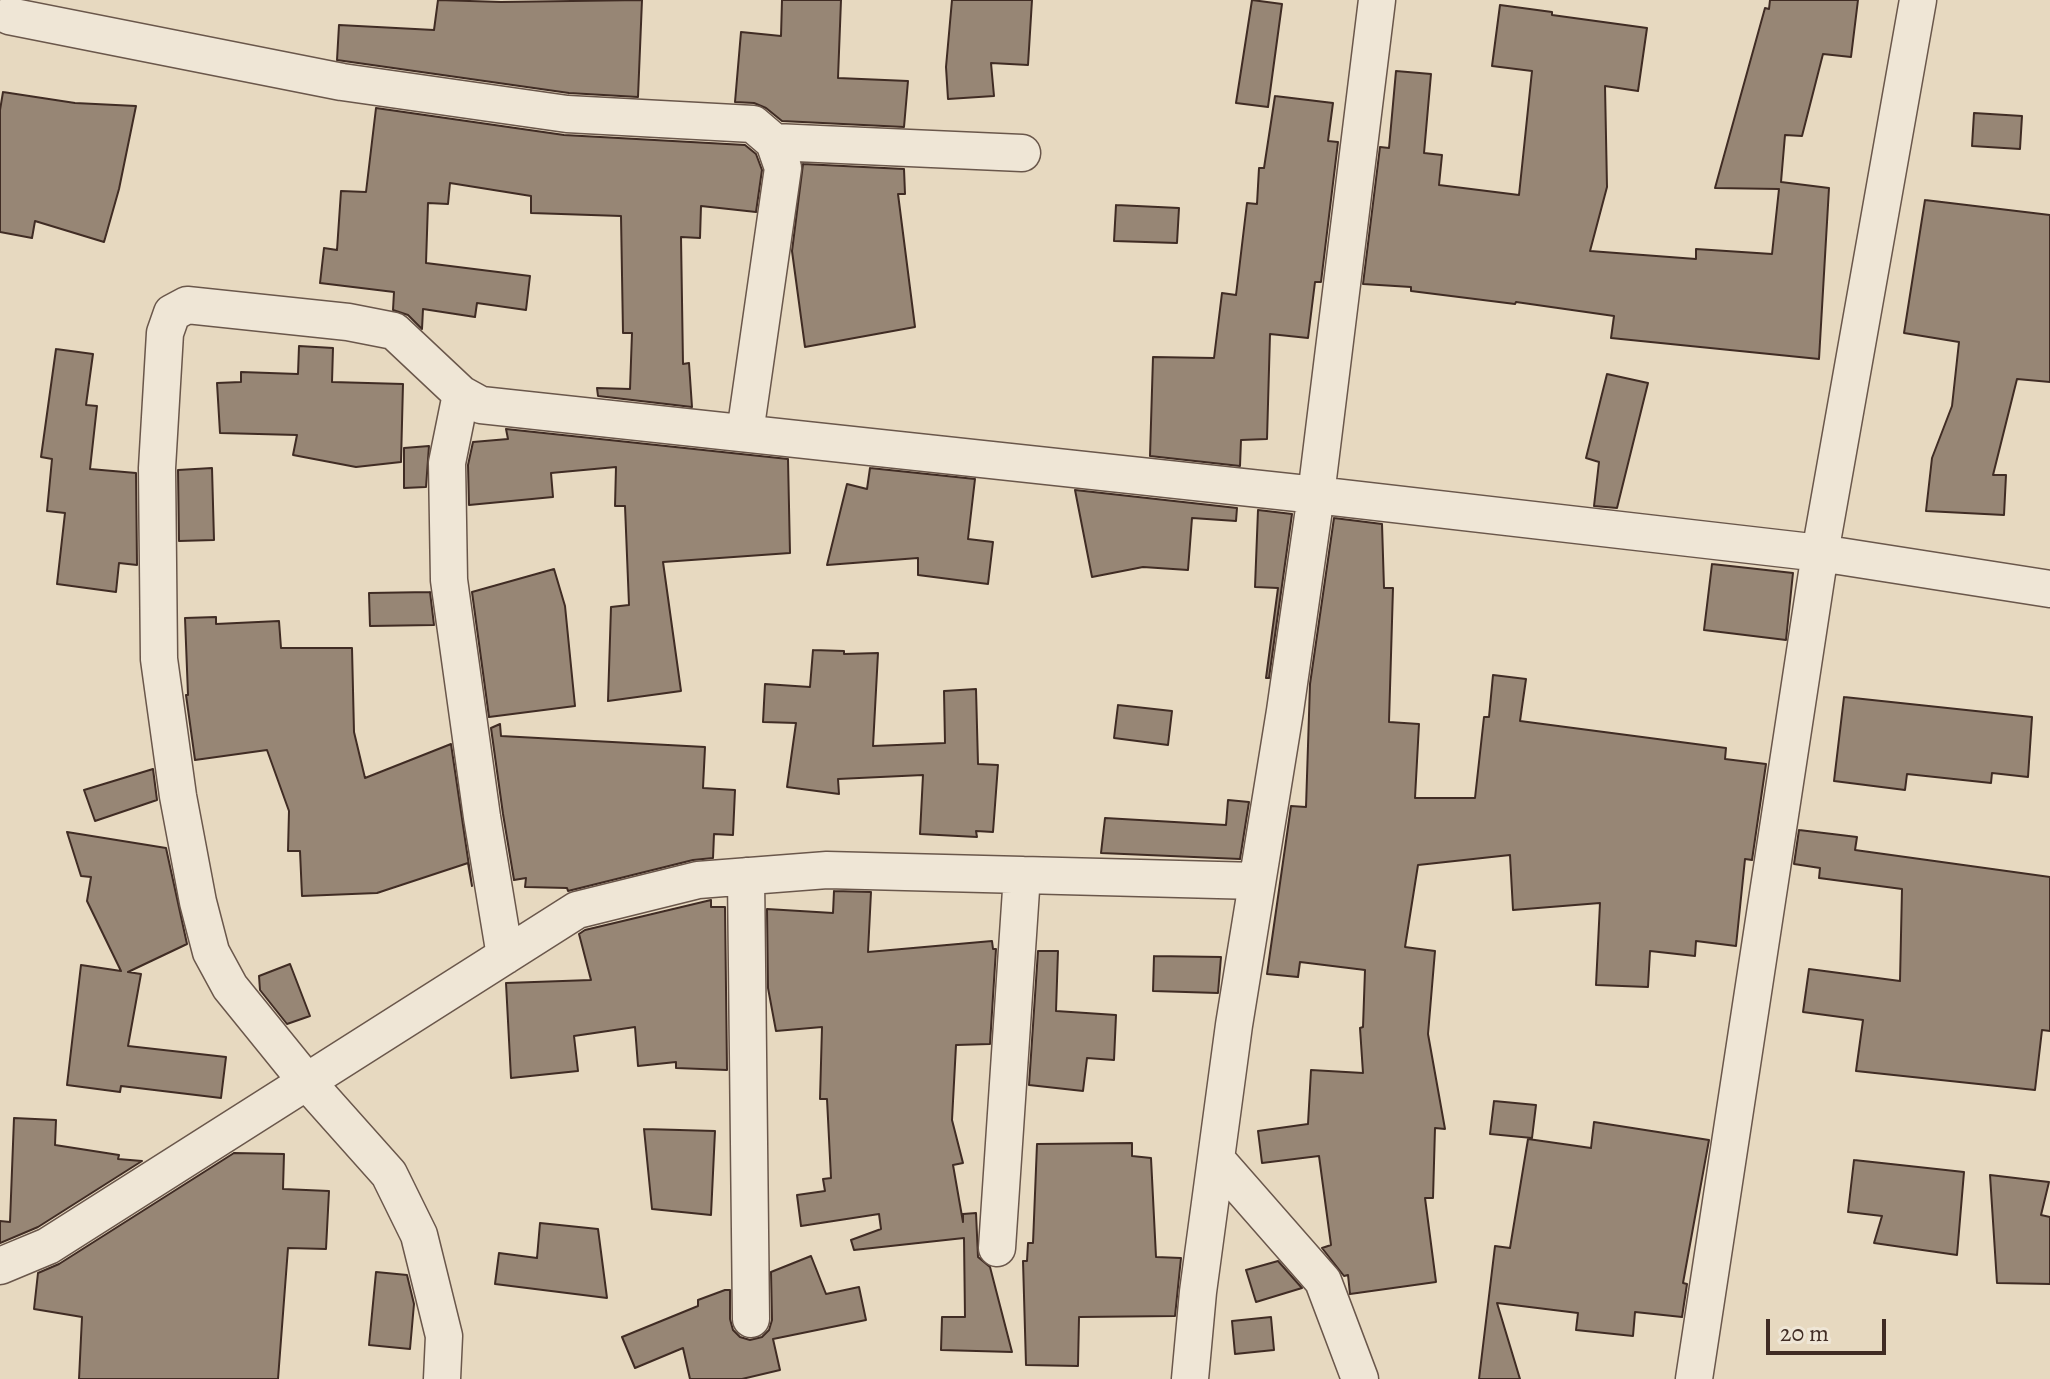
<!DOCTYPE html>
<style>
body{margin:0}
#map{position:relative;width:2050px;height:1379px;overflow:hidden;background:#e7d9c0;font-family:Alegreya,serif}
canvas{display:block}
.scale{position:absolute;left:1766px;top:1319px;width:120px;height:36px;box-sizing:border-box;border:4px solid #402c24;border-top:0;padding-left:10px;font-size:24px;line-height:28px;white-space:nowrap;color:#402c24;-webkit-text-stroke:6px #efe6d6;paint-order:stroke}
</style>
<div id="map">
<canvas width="2050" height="1379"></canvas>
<div class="scale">20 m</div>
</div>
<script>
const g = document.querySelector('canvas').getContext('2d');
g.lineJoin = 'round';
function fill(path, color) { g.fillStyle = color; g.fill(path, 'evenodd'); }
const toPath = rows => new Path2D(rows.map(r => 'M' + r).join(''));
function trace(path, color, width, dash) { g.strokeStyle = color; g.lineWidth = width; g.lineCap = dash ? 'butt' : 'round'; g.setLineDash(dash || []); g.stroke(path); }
const building = toPath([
 [438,0,501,2,642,0,638,97,569,93,337,60,339,25,434,30,438,0],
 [782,0,841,0,838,78,908,81,904,127,782,121,766,108,754,103,735,102,741,32,781,36,782,0],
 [952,0,1032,0,1028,65,991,63,994,96,948,99,946,67,952,0],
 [1252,0,1282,4,1268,107,1236,103,1252,0],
 [1770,0,1858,0,1851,57,1823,54,1802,136,1785,135,1781,182,1829,188,1819,359,1611,338,1614,316,1516,302,1515,304,1411,291,1411,287,1363,284,1380,147,1389,148,1396,71,1431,74,1424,153,1442,155,1439,185,1519,195,1532,71,1492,66,1500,5,1552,12,1552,15,1647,28,1638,91,1605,86,1607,187,1590,251,1696,259,1696,249,1772,254,1779,189,1715,188,1765,8,1769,9,1770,0],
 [3,92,75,103,136,106,119,189,104,242,35,221,32,238,0,232,0,110,3,92],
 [1275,96,1333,103,1328,141,1338,142,1321,282,1315,282,1308,338,1270,334,1267,439,1241,440,1240,466,1150,456,1153,357,1214,358,1222,293,1236,295,1247,203,1257,204,1259,168,1264,168,1275,96],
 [376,108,564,135,745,145,756,154,762,170,756,212,701,206,700,238,681,237,683,364,689,363,692,407,598,396,597,388,630,389,632,333,623,333,621,216,531,213,531,196,450,183,448,204,428,203,426,263,530,276,526,310,477,303,475,317,423,309,422,329,408,315,393,310,394,292,320,283,324,248,337,250,341,191,366,192,376,108],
 [1974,113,2022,116,2020,149,1972,146,1974,113],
 [803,164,904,169,905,194,898,194,915,327,805,347,792,251,803,164],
 [1925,200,2050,215,2050,382,2017,379,1993,475,2006,475,2004,515,1926,511,1932,458,1952,406,1959,342,1904,333,1925,200],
 [1116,205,1179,208,1177,243,1114,241,1116,205],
 [299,346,333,348,332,382,403,384,401,462,356,467,293,455,297,435,220,433,217,383,241,382,241,372,298,374,299,346],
 [56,349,93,354,86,405,97,406,90,469,136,473,137,565,119,563,116,592,57,584,65,513,47,511,52,459,41,457,56,349],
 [1607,374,1648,383,1617,508,1594,506,1599,462,1586,458,1607,374],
 [506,429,788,459,790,553,663,562,681,691,608,701,611,607,629,605,625,506,615,506,616,467,551,473,553,497,469,505,468,465,473,442,508,439,506,429],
 [429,446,426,487,404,488,404,448,429,446],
 [212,468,214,540,179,541,178,470,212,468],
 [870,468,975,479,968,539,993,542,988,584,918,575,918,558,827,565,847,484,867,489,870,468],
 [1075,490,1237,508,1236,521,1192,518,1188,570,1143,567,1092,577,1075,490],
 [1258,510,1292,514,1269,678,1266,678,1278,588,1255,587,1258,510],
 [1334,518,1382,524,1384,588,1393,588,1389,722,1419,724,1415,798,1475,798,1484,717,1489,717,1493,675,1526,679,1520,721,1726,748,1725,759,1766,764,1752,860,1745,859,1736,946,1696,941,1695,956,1650,951,1648,987,1596,985,1600,903,1513,910,1510,855,1418,865,1405,947,1435,951,1428,1034,1445,1129,1435,1128,1433,1198,1425,1198,1436,1282,1350,1294,1348,1275,1344,1276,1322,1248,1331,1245,1319,1156,1262,1163,1258,1131,1308,1124,1311,1070,1363,1073,1360,1028,1363,1027,1365,970,1300,962,1298,977,1267,974,1291,806,1306,807,1310,684,1334,518],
 [1712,564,1793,573,1786,640,1704,630,1712,564],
 [554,569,565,606,575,706,489,717,472,592,554,569],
 [430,592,434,625,370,626,369,593,430,592],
 [216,617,216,624,279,621,281,648,352,648,354,732,365,778,451,744,472,886,468,863,377,893,302,896,300,851,288,851,289,811,267,750,195,760,186,695,188,695,185,618,216,617],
 [813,650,844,651,844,654,878,653,873,746,945,743,944,691,976,689,978,764,998,765,993,832,976,831,977,837,920,834,923,775,838,779,839,794,787,787,796,723,763,722,765,684,810,687,813,650],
 [1844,697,2032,717,2028,777,1992,773,1991,783,1907,774,1905,790,1834,781,1844,697],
 [1118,705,1172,711,1168,745,1114,738,1118,705],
 [500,724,501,736,705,747,703,788,735,790,733,835,714,834,713,858,693,860,568,891,567,888,525,887,526,878,514,880,503,814,491,728,500,724],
 [153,769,157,800,95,821,84,790,153,769],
 [1228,800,1249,802,1240,859,1101,853,1105,818,1226,825,1228,800],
 [1799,830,1857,837,1855,850,2050,877,2050,1031,2042,1030,2035,1090,1856,1071,1863,1020,1803,1012,1809,969,1900,981,1902,889,1819,878,1820,868,1794,864,1799,830],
 [67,832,166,848,187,944,128,972,141,974,128,1046,226,1057,221,1098,121,1086,120,1092,67,1085,81,965,121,971,87,901,91,877,81,876,67,832],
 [834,891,871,892,868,952,992,941,993,949,996,949,990,1044,956,1045,952,1120,963,1163,953,1165,963,1222,963,1214,976,1213,978,1257,990,1267,1012,1352,941,1350,942,1317,965,1317,964,1238,854,1250,851,1240,881,1229,879,1214,801,1226,797,1195,825,1191,823,1179,831,1178,827,1099,820,1099,822,1027,776,1031,768,988,767,909,833,913,834,891],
 [711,900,711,907,725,907,727,1070,676,1068,676,1062,638,1066,635,1027,574,1036,578,1071,511,1078,506,983,591,980,579,934,585,930,711,900],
 [1038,951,1058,951,1056,1011,1116,1015,1114,1060,1087,1058,1083,1091,1029,1085,1038,951],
 [1154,956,1221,957,1218,993,1153,991,1154,956],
 [290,964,310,1016,287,1024,260,990,259,976,290,964],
 [1494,1101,1536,1105,1532,1138,1490,1134,1494,1101],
 [14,1118,56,1120,55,1145,119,1155,118,1159,142,1161,38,1227,0,1243,0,1221,10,1222,14,1118],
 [1594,1122,1709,1140,1683,1283,1687,1284,1682,1317,1635,1312,1633,1336,1576,1330,1578,1313,1497,1303,1520,1379,1479,1379,1495,1246,1510,1248,1528,1139,1591,1148,1594,1122],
 [644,1129,715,1131,711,1215,652,1209,644,1129],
 [1132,1143,1132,1156,1151,1158,1156,1257,1181,1258,1175,1316,1079,1317,1078,1366,1026,1365,1023,1261,1027,1261,1028,1243,1033,1243,1037,1144,1132,1143],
 [234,1153,284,1154,283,1189,329,1191,326,1249,288,1248,278,1379,79,1379,82,1317,34,1309,38,1273,59,1264,234,1153],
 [1854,1160,1964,1172,1957,1255,1874,1243,1882,1216,1848,1212,1854,1160],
 [1990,1175,2049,1182,2041,1215,2050,1217,2050,1284,1997,1283,1990,1175],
 [540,1223,598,1229,607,1298,495,1284,499,1253,537,1258,540,1223],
 [811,1256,826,1294,859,1287,866,1320,773,1339,780,1370,742,1379,690,1379,683,1348,635,1368,622,1337,698,1306,698,1300,725,1290,730,1290,730,1319,733,1330,740,1337,750,1340,762,1337,769,1330,772,1320,771,1272,811,1256],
 [1278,1261,1302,1288,1256,1302,1246,1270,1278,1261],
 [376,1272,407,1275,414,1304,410,1349,369,1345,376,1272],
 [1271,1317,1274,1350,1235,1354,1232,1321,1271,1317]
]);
const minor = toPath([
 [9,16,342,82,567,114,753,124,774,142,783,168,745,433],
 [774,142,1022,153],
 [461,394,447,463,449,580,482,817,505,956],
 [746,876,751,1319],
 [1216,1159,1323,1281,1360,1379],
 [997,1248,1022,875],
 [0,1266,48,1246,577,910,698,880,827,870,1257,881],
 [442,1379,444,1336,419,1235,389,1174,307,1082,230,987,211,952,198,902,178,796,159,659,157,468,165,333,172,313,187,305,348,322,394,331,461,394,481,405,1316,495,1820,553,2050,589],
 [1190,1379,1198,1292,1234,1025,1285,711,1316,495,1377,0],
 [1694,1379,1820,553,1918,0]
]);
fill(building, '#978675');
trace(building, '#402c24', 2);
trace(minor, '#6a574b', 39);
trace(minor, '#efe6d6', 36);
</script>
